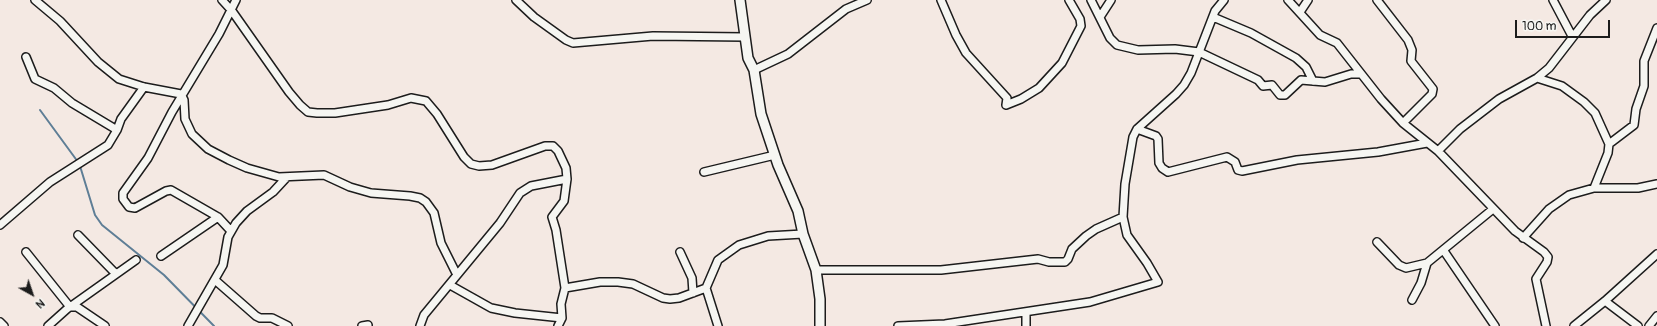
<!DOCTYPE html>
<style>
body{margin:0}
#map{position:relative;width:1657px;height:326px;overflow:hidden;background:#f4e9e3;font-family:Pangolin,sans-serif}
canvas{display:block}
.north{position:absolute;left:12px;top:274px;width:40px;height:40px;-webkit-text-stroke:3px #f6f6f2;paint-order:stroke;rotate:140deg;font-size:11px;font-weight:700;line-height:16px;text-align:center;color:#1c1c1c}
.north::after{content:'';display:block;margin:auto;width:14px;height:18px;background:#1c1c1c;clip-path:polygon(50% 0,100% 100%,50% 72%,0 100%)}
.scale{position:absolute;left:1515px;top:20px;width:95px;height:18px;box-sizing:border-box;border:2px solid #1c1c1c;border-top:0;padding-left:5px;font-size:12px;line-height:14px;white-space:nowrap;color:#1c1c1c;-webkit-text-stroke:3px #f6f6f2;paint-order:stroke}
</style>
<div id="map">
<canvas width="1657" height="326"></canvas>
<div class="north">N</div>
<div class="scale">100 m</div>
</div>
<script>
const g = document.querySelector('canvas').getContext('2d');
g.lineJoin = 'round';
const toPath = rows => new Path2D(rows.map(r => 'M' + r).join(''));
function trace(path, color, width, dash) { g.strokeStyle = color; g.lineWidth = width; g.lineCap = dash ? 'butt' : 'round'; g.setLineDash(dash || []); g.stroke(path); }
const stream = toPath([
 [40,110,78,162],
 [80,166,95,215,102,225,164,275,214,326]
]);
const street = toPath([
 [35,0,60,21,98,62,119,79,144,87,181,94,184,100,185,119,192,134,208,149,229,160,247,168,279,177,324,175,350,187,371,193,410,196,420,198,426,202,434,213,441,243,457,275],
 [222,0,232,11,289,92,300,105,308,112,317,113,335,113,388,105,411,98,426,101,437,114,464,157,471,164,479,166,492,165,545,146,553,146,558,151,566,168,567,179,564,201,552,217,556,230,565,288,561,304,562,318,558,326],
 [516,0,534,17,566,40,573,43,653,36,745,37],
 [941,0,956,35,966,53,1007,98,1006,105,1021,99,1039,88,1062,63,1081,26,1080,19,1069,0],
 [1091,0,1110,38,1117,45,1138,50,1175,49,1199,52,1258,80,1263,86,1272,85,1280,95,1285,95,1301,80,1325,82,1351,74,1361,74],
 [1288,0,1320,35,1337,43,1381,99,1403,123,1438,151,1515,231,1544,252,1548,257,1547,262,1536,279,1546,326],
 [1377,0,1408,40,1412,50,1411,61,1433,89,1432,94,1403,123],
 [1553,0,1572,36],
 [1300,12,1308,0],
 [1100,17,1111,0],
 [1213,17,1251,33,1296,58,1306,67,1313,81],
 [26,57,35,79,54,88,72,103,117,130],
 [754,70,788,54,846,9,867,0],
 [1537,78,1562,86,1584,102,1595,113,1609,144,1608,153,1594,188],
 [1137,129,1156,136,1158,139,1159,163,1162,168,1168,172,1227,157,1235,162,1238,170,1242,171,1297,160,1378,152,1427,143],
 [1609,144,1634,125,1636,109,1644,86,1644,61,1657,28],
 [1438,151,1460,129,1499,99,1537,78,1549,68,1590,15,1606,0],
 [704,172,775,155],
 [0,225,50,182,108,145,117,130,121,119,144,87],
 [231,231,218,217,171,190,166,191,135,208,129,207,123,199,123,193,148,158,172,112,219,34,236,0],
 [78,235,116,274],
 [1523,238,1549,209,1569,195,1594,188,1638,188,1657,184],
 [1377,242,1399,265,1406,268,1427,263],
 [1444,251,1495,326],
 [26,252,70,307,77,307,105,326],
 [680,252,692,278,693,293],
 [161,256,218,217],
 [816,270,941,270,1038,259,1049,262,1065,262,1068,259,1072,249,1086,236,1096,229,1123,217],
 [215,280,256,316,260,318,272,318,288,326],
 [450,285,491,308,515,313,562,318],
 [565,288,600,282,618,282,633,284,663,298,670,299,679,298,706,288],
 [1412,300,1421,283,1427,263,1493,209],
 [1605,301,1638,326],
 [0,322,4,326],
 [48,326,67,309,136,260],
 [188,326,223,265,228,237,236,223,247,211,273,192,286,178],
 [362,326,368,325],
 [420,326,424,315,500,223,520,193,531,186,567,179],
 [718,326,706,288,718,260,739,245,768,236,803,234],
 [898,326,945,324,1090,302,1158,282,1147,263,1127,235,1123,217,1125,184,1133,137,1137,129,1176,94,1184,85,1191,73,1215,11,1224,0],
 [1026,326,1026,313],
 [1574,326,1605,301,1657,254],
 [1649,326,1657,316]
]);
const secondary = toPath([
 [740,0,748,58,754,70,761,114,778,165,798,211,803,234,816,270,820,299,820,326]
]);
trace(stream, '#5e7e96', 2);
trace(street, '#1c1c1c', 10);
trace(secondary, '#1c1c1c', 12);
trace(street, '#f6f6f2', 7);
trace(secondary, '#f6f6f2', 9);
</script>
